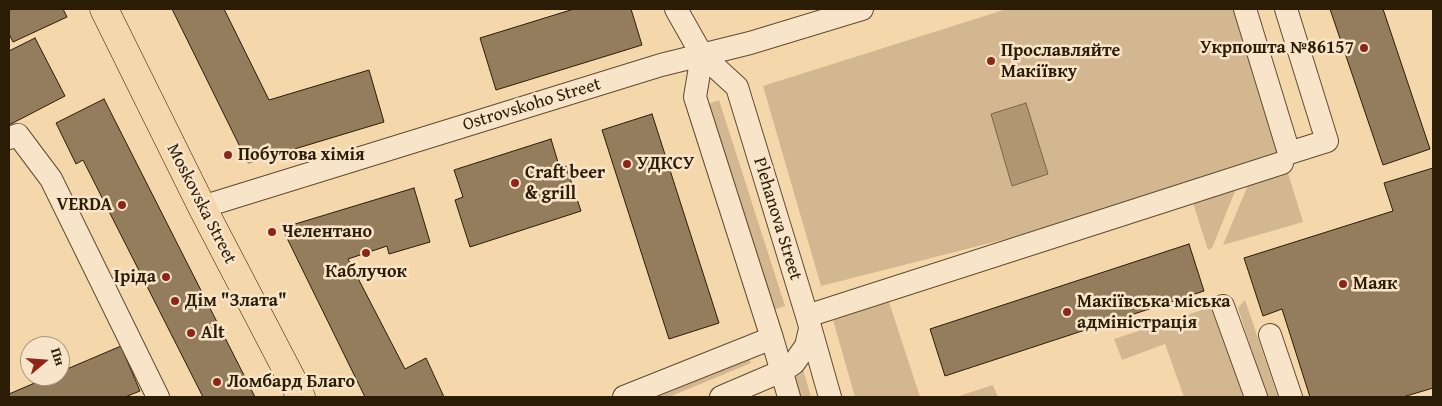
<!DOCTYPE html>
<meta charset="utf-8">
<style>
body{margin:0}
#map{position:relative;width:1442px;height:406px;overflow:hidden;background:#f5d7ac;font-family:"Gentium Book Plus",serif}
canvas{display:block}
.frame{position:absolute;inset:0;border:10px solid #2b1c06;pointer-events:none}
.north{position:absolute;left:20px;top:336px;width:50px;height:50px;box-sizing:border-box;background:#f8e5c9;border:1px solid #a6957b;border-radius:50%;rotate:72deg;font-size:14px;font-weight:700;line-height:20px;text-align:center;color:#2b1c06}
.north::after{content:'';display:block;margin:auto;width:18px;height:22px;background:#8f2418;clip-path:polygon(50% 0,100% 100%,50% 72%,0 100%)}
</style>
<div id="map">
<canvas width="1442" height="406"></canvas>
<div class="frame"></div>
<div class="north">Пн</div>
</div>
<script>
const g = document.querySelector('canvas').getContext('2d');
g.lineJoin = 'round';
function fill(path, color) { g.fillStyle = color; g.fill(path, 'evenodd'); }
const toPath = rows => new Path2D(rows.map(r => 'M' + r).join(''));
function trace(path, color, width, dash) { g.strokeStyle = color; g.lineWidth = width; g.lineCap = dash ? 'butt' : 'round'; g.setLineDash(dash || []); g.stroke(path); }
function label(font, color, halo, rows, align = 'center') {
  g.font = font + ' "Gentium Book Plus",serif'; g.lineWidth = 5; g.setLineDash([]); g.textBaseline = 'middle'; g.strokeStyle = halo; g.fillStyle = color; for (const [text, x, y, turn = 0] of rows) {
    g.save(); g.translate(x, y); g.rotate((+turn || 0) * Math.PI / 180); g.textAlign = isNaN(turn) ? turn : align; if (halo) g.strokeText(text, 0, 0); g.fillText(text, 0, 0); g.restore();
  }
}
const green = toPath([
 [1007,9,1241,9,1286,151,1010,238,821,286,763,86],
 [719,100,785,306,768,312,703,106],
 [1288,173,1303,222,1223,245,1248,185],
 [1236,189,1212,248,1208,250,1193,203],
 [1245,300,1278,397,1267,397,1238,308],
 [889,302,920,397,855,397,833,320],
 [1211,307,1244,397,1184,397,1165,344,1122,360,1114,339],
 [747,351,751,363,669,397,631,397],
 [802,366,811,397,794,397,789,377],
 [993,385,998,397,956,397]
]);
const water = toPath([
 [1026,103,1048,174,1012,186,991,114,1026,103]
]);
const building = toPath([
 [9,9,63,9,67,17,13,42,9,34,9,9],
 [172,9,224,9,269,100,369,70,384,122,248,163,172,9],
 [574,9,631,9,642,45,496,90,480,38,574,9],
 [1330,9,1383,9,1430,149,1383,165,1330,9],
 [35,38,65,96,9,125,9,51,35,38],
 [104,99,255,397,203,397,83,160,76,164,56,123,104,99],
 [652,114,719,323,669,339,602,130,652,114],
 [551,139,560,169,566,166,581,211,470,247,455,200,463,197,454,170,551,139],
 [1433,168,1433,388,1403,397,1310,397,1282,309,1263,316,1244,258,1393,211,1384,183,1433,168],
 [414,188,430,242,389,254,387,246,348,259,405,369,426,358,444,397,365,397,282,228,414,188],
 [1189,244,1204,291,945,376,930,329,1189,244],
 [121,346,140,391,125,397,9,397,9,394,51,376,60,376,60,372,121,346]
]);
const minor = toPath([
 [676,9,702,55,737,87,807,316,830,397],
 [1245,9,1289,153,1327,141,1286,9],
 [702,55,695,97,772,338,789,397],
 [9,138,18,135,51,179,158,397],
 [202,207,661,65,750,43,862,9],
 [1223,306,1256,397],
 [807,316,1282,163],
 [1270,335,1291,397],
 [624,397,772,338],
 [721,397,782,371,794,363,806,346,810,329]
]);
const major = toPath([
 [104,9,202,207,301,397]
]);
const markers = [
 [1364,48,5,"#8f2418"],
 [991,61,5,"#8f2418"],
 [228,155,5,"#8f2418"],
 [627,164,5,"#8f2418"],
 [515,183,5,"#8f2418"],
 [122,205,5,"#8f2418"],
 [272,232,5,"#8f2418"],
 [366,253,5,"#8f2418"],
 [166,277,5,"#8f2418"],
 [1343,284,5,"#8f2418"],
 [175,301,5,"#8f2418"],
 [1067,312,5,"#8f2418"],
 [191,333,5,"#8f2418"],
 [217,382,5,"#8f2418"]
];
const poiNames = [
 ["Укрпошта №86157",1354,48,"right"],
 ["Прославляйте",1001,51],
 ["Макіївку",1001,72],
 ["Побутова хімія",238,155],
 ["УДКСУ",637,164],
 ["Craft beer",525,173],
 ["& grill",525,194],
 ["VERDA",112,205,"right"],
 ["Челентано",282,232],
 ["Каблучок",366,272,"center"],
 ["Іріда",156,277,"right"],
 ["Маяк",1353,284],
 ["Дім \"Злата\"",185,301],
 ["Макіївська міська",1077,302],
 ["адміністрація",1077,323],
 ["Alt",201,333],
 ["Ломбард Благо",227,382]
];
const streetNames = [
 ["Ostrovskoho Street",532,105,-17],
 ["Moskovska Street",201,204,63],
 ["Plehanova Street",777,219,73]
];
fill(green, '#d3b790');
fill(water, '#b09774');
trace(water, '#7b6648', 1);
fill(building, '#947d5c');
trace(building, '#2b1c06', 1);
trace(minor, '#5e4b30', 24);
trace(major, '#2b1c06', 29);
trace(minor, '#f8e5c9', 22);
trace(major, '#f5d7ac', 28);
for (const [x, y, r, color] of markers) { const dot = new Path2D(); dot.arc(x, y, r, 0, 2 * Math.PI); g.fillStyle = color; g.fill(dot); trace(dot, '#f8e5c9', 2); }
label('bold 18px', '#2b1c06', '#f8e5c9', poiNames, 'left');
label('18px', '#2b1c06', '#f8e5c9', streetNames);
</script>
